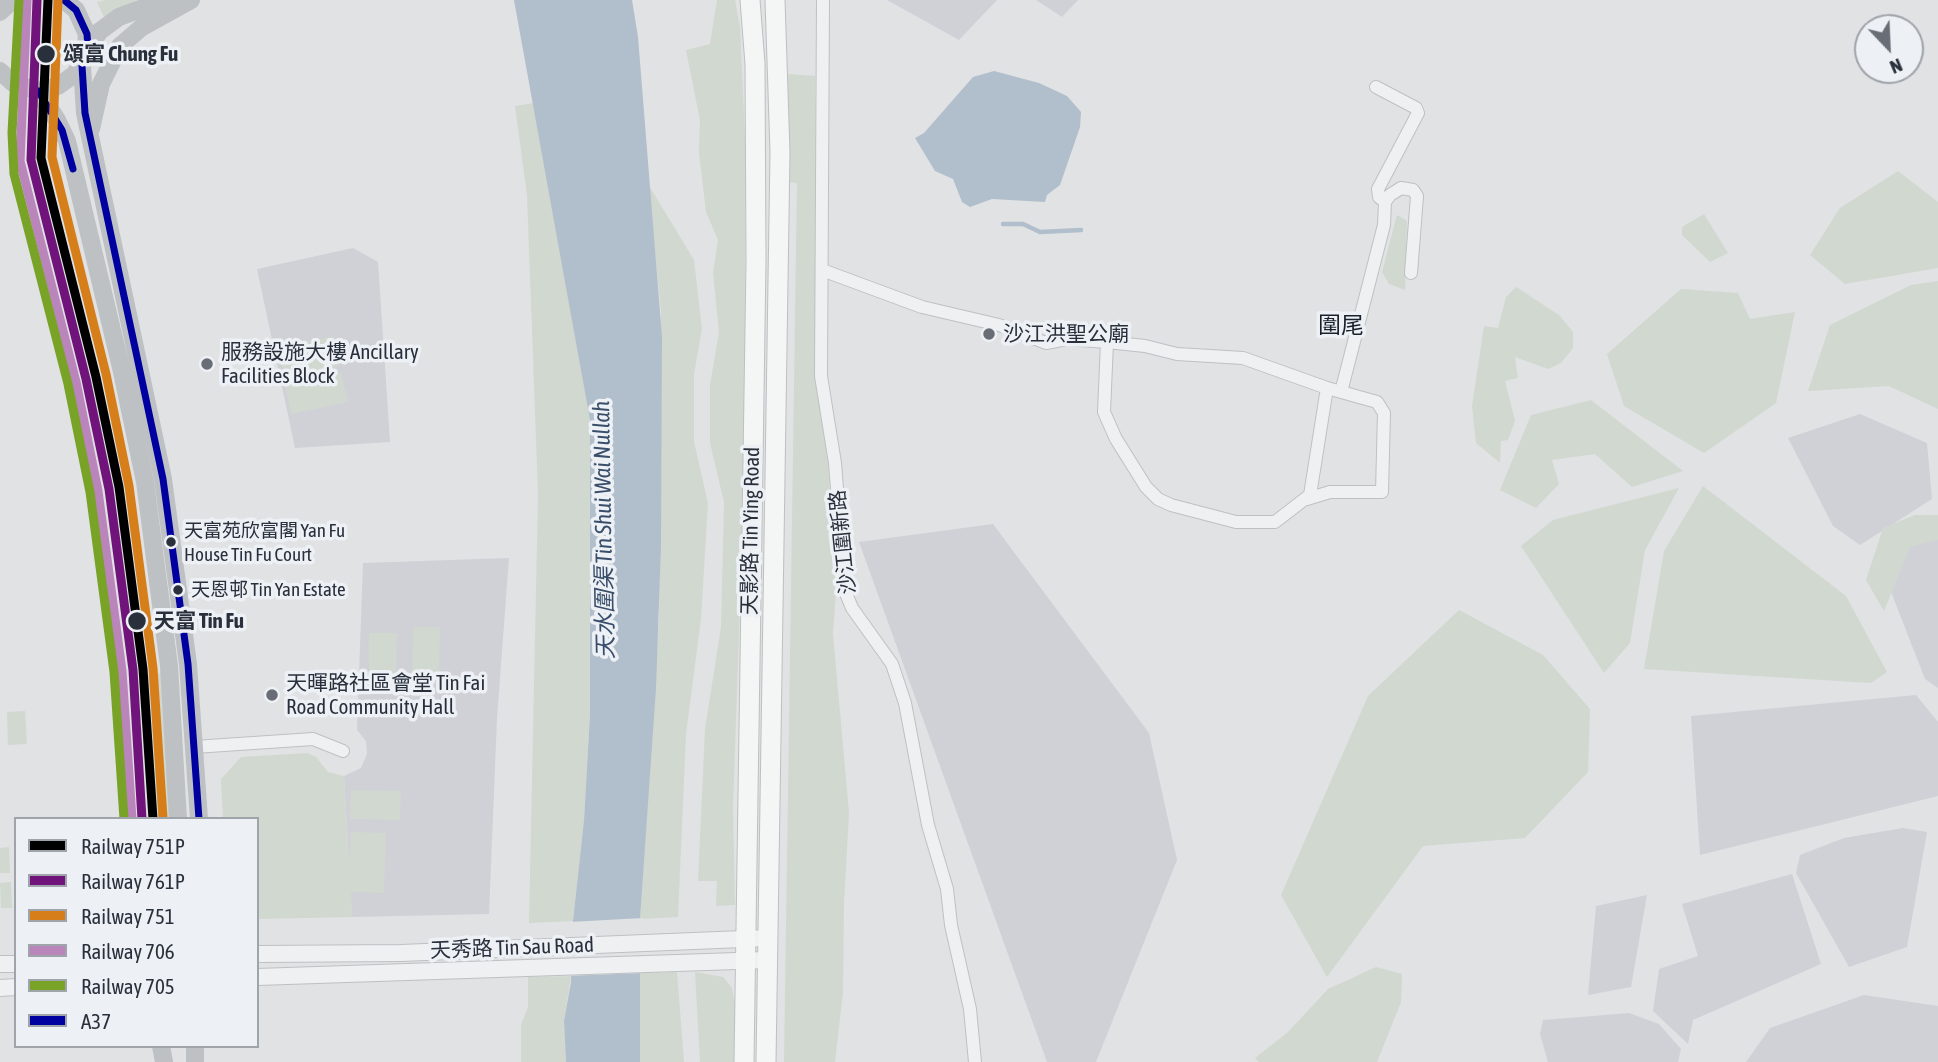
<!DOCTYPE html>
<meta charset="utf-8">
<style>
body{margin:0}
#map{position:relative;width:1938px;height:1062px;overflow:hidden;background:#e0e2e4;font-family:"Asap Condensed",sans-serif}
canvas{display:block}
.legend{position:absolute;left:14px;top:817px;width:245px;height:231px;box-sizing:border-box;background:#edf0f4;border:2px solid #9fa3aa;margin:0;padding:9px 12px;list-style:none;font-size:21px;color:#29303b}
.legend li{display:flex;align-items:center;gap:14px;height:35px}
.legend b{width:35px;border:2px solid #9fa3aa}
.north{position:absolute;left:1854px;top:14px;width:70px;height:70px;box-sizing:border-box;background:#edf0f4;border:2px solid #9fa3aa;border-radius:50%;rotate:157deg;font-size:19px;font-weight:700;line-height:28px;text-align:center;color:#29303b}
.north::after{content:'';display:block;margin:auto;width:24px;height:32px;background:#696e76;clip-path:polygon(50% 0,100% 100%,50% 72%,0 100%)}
</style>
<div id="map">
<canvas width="1938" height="1062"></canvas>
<ul class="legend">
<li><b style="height:9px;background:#000"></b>Railway 751P</li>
<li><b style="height:9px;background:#70147b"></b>Railway 761P</li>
<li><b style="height:9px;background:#d67e1a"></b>Railway 751</li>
<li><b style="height:9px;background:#ba85bb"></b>Railway 706</li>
<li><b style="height:9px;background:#78a327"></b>Railway 705</li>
<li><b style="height:9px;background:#0000a0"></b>A37</li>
</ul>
<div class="north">N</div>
</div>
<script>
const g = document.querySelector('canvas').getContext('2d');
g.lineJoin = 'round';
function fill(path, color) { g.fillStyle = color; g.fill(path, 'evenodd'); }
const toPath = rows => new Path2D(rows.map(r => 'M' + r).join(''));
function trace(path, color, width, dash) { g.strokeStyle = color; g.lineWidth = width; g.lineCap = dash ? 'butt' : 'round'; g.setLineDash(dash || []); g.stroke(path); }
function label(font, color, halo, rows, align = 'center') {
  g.font = font + ' "Asap Condensed","Noto Sans SC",sans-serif'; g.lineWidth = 7; g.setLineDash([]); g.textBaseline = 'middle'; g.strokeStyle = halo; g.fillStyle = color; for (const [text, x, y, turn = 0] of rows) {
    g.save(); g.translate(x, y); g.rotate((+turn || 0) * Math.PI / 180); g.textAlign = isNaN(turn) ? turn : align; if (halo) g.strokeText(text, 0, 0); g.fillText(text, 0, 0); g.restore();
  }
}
const built = toPath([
 [887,0,997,0,959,40],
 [1036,0,1078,0,1062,17],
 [353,248,378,262,390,442,295,448,257,269],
 [1860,414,1927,443,1932,499,1860,545,1833,526,1788,438],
 [993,524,1149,733,1177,860,1096,1062,1047,1062,859,542],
 [1938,529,1938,688,1925,679,1877,556],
 [509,558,497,718,489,914,352,917,344,776,361,768,367,754,366,741,357,730,363,563],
 [1916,695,1938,722,1938,796,1700,855,1691,716],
 [1903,828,1927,832,1907,947,1849,967,1796,873,1800,855,1844,838],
 [1792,874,1821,964,1693,1020,1688,1044,1653,1011,1659,969,1698,956,1682,904],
 [1647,895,1631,987,1588,995,1596,906],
 [1864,995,1938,1006,1938,1062,1746,1062,1770,1028],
 [1629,1013,1659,1024,1681,1049,1678,1062,1548,1062,1540,1034,1543,1020]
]);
const green = toPath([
 [106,0,137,0,104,17,97,2],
 [717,0,735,0,740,27,745,136,745,311,744,487,733,808,735,905,716,906,717,881,698,881,705,729,721,627,724,502,710,443,710,385,719,332,713,273,718,240,706,212,699,153,700,120,686,50,710,44],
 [788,74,815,76,816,269,836,592,833,634,849,813,844,903,843,992,835,1062,784,1062,797,183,787,182],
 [534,103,590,420,590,715,584,820,573,921,529,923,538,494,527,195,515,106],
 [1898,171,1938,202,1938,268,1845,284,1810,255,1840,208],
 [648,184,694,260,702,329,694,374,694,442,708,503,701,619,686,734,678,917,640,919,659,620,661,312],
 [1704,214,1728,253,1710,262,1682,235,1682,227],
 [1397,215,1407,221,1405,290,1389,284,1382,272],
 [1938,281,1938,409,1889,386,1808,391,1830,325,1911,285],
 [1516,287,1559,315,1573,332,1573,348,1561,363,1548,369,1515,357,1518,378,1505,381,1515,421,1508,440,1501,441,1500,463,1476,443,1472,406,1484,326,1498,328,1506,297],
 [1681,289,1738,293,1750,319,1795,312,1776,403,1704,453,1624,406,1607,354],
 [334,336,340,366,284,378,278,348],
 [341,372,348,402,291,414,285,384],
 [1591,400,1683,471,1632,487,1595,454,1552,460,1559,484,1536,508,1500,490,1531,415],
 [1703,486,1846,596,1887,672,1871,683,1644,669,1664,551],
 [1679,488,1645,550,1630,643,1604,673,1521,546,1553,520],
 [1915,515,1938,515,1938,540,1910,547,1884,611,1866,580,1883,528],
 [1459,610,1543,655,1590,709,1588,772,1525,838,1423,846,1327,977,1281,895,1368,696],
 [413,627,440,627,439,678,412,678],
 [369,633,397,633,396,684,369,684],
 [162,673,170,819,158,819,148,675],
 [25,711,27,744,8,745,7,712],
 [307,753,316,757,328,772,344,776,349,863,351,832,386,833,384,893,351,892,352,917,257,919,257,819,223,819,221,779,241,757],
 [351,790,401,791,400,820,350,819],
 [9,847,10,873,0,873,0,848],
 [11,882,12,908,1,908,0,883],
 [1376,967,1402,974,1401,1002,1377,1062,1259,1062,1255,1058,1288,1032,1328,989],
 [677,972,684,1062,640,1062,640,973],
 [695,972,723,977,732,988,736,1010,735,1062,700,1062],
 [571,976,564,1021,566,1062,521,1062,521,1025,528,1007,528,977]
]);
const water = toPath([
 [514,0,632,0,638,37,662,337,661,545,656,688,640,919,640,1062,566,1062,564,1021,571,982,573,921,584,820,590,715,590,420],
 [994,71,1039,83,1067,96,1081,112,1080,127,1060,185,1047,195,1045,202,992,199,970,207,962,202,953,179,935,171,915,138,924,133,973,77]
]);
const pier = toPath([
 [643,918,643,973,567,976,569,922]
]);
const stream = toPath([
 [1003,224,1023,224,1040,232,1081,230]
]);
const minor = toPath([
 [823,0,821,376,835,463,845,591,852,608,892,664,905,703,928,825,947,889,951,925,970,1009,975,1062],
 [1385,202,1390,195,1401,188,1413,190,1417,196,1411,273],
 [822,270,922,307,999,325,1046,343,1067,339,1107,342,1145,346,1177,354,1243,358,1327,388,1377,402,1384,413,1382,492,1330,492,1307,499],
 [1107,342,1104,412,1116,439,1146,487,1158,499,1171,505,1236,522,1275,522,1310,495,1327,388],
 [1341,392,1384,225,1385,202,1379,197,1378,189,1418,113,1416,108,1376,87],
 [194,747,313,739,343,751]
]);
const tertiary = toPath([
 [257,954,401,953,767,938],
 [0,964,16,964],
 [257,977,767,960],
 [0,988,16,987]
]);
const secondary = toPath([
 [0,12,13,0],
 [88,47,100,31,119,17,164,0],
 [82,66,85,113,163,479,188,664,199,819],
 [0,71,13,83,38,91,58,86,75,74,85,57,87,34,76,10,64,0],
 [38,91,57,120,67,141,122,372,145,482,169,666,178,819],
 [91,129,101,84,120,46,142,27,191,0],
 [161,1046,164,1062],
 [195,1062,195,1046]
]);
const primary = toPath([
 [744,1062,756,261,755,64,750,0],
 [766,1062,780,152,775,0]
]);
const bus1 = toPath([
 [64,0,76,10,87,34,88,47,82,66,85,113,163,479,188,664,199,819],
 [38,91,62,130,73,169]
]);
const rail1 = toPath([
 [48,0,41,158,96,377,119,487,143,669,153,819]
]);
const rail2 = toPath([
 [37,0,31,160,86,379,109,489,133,670,142,819]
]);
const rail3 = toPath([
 [58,0,52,157,106,374,129,486,153,668,163,818]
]);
const rail4 = toPath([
 [27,0,20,161,76,382,98,491,122,671,132,819]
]);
const rail5 = toPath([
 [19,0,12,133,14,174,68,384,90,492,114,672,124,819]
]);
const markers = [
 [46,54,10,"#29303b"],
 [989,334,7,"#696e76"],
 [207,364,7,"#696e76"],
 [171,542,6,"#29303b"],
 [178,590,6,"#29303b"],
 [137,621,10,"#29303b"],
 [272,695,7,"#696e76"]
];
const busNames = [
 ["天富苑欣富閣 Yan Fu",184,531],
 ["House Tin Fu Court",184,555],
 ["天恩邨 Tin Yan Estate",191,590]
];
const stopNames = [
 ["頌富 Chung Fu",63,54],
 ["天富 Tin Fu",154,621]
];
const poiNames = [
 ["沙江洪聖公廟",1003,334],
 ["服務設施大樓 Ancillary",221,352],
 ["Facilities Block",221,376],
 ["天暉路社區會堂 Tin Fai",286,683],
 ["Road Community Hall",286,707]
];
const streetNames = [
 ["天影路 Tin Ying Road",751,531,-89],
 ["沙江圍新路",843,542,-96],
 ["天秀路 Tin Sau Road",512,948,-2]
];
const neighbourhoodNames = [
 ["圍尾",1341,326]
];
const waterNames = [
 ["天水圍渠 Tin Shui Wai Nullah",604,530,-91]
];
fill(built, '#cfd1d7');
fill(green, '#d1d8d0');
fill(water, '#b1becc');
fill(pier, '#e0e2e4');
trace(stream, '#b1becc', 4.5);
trace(minor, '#bec0c2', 14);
trace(tertiary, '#bec0c2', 18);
trace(primary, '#bdbfc1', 21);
trace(minor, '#eff0f2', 12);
trace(tertiary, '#eff0f2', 16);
trace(secondary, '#bec1c4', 18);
trace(primary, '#f4f5f5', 19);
trace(bus1, '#0000a0', 7);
trace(rail1, '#000', 9);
trace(rail2, '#70147b', 9);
trace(rail3, '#d67e1a', 9);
trace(rail4, '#ba85bb', 9);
trace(rail5, '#78a327', 9);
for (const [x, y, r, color] of markers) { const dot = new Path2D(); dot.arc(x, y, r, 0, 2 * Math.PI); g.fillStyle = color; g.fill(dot); trace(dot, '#edf0f4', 2.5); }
label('19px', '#29303b', '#edf0f4', busNames, 'left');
label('bold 21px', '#29303b', '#edf0f4', stopNames, 'left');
label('21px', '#29303b', '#edf0f4', poiNames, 'left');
label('21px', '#29303b', '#edf0f4', streetNames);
label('23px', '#1b212c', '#edf0f4', neighbourhoodNames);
label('italic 23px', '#384e6a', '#edf0f4', waterNames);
</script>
